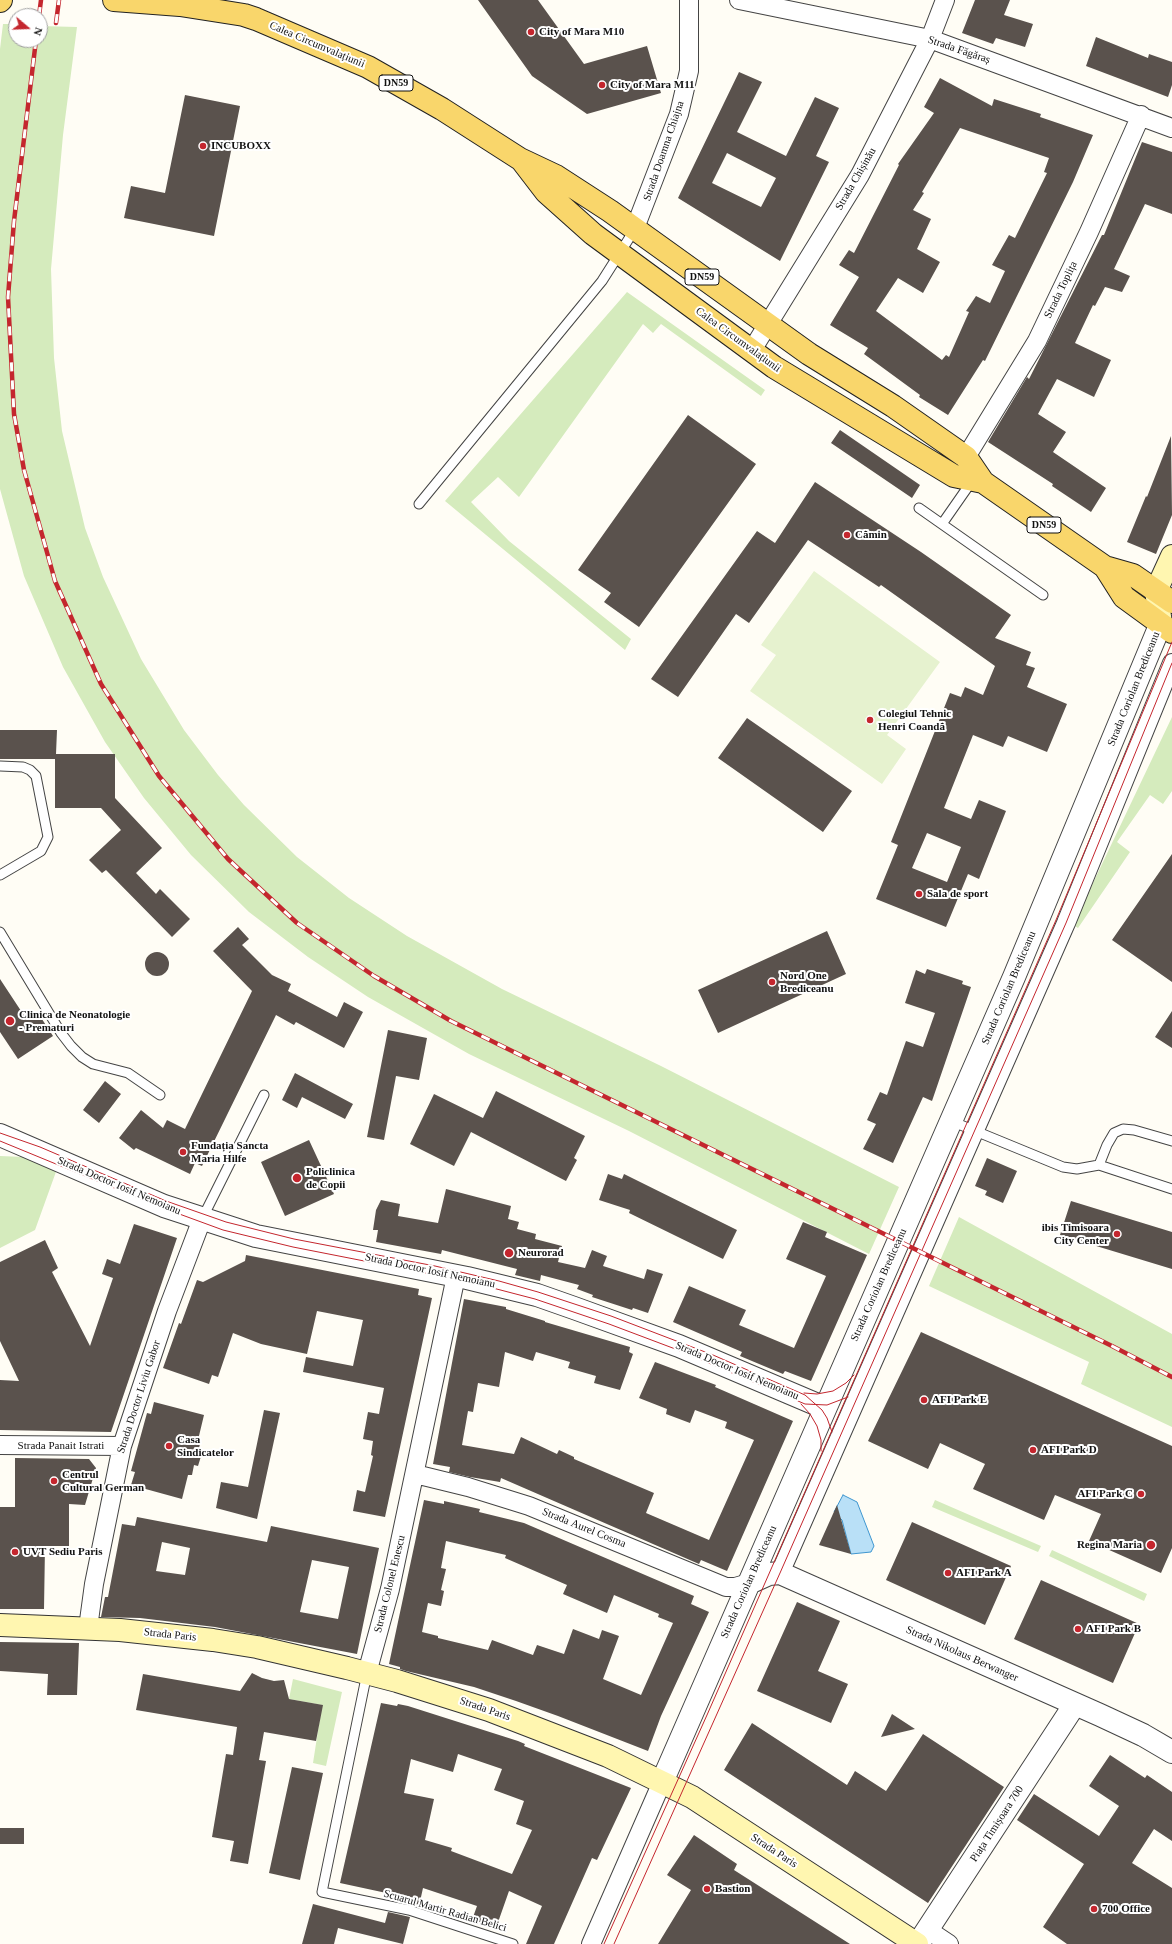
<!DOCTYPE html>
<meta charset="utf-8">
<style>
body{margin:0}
#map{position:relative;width:1172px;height:1944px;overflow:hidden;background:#fffdf5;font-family:"Times New Roman",serif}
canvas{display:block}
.north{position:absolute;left:8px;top:8px;width:40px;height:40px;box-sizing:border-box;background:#fff;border:1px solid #a0a0a0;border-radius:50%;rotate:109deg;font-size:11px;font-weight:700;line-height:16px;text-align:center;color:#111}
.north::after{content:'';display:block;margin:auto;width:14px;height:18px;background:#c4262e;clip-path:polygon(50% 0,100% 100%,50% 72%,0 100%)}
</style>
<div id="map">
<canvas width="1172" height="1944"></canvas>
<div class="north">N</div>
</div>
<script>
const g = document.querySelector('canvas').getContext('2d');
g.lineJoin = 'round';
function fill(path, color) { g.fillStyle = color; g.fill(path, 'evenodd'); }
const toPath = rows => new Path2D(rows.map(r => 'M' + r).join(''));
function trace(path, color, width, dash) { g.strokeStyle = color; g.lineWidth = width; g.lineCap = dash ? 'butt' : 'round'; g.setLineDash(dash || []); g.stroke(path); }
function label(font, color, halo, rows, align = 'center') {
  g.font = font + ' "Times New Roman",serif'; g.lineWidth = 4; g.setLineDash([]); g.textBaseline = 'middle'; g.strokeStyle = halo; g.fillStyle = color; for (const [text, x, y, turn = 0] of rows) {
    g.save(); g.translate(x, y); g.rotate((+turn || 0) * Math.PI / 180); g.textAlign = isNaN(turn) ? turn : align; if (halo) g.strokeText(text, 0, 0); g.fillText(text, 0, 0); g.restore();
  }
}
const green = toPath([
 [3,24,16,24,16,40,40,40,40,26,77,27,63,135,51,269,54,358,62,431,85,528,103,577,141,659,184,730,218,775,244,805,297,857,349,898,407,936,502,989,661,1066,899,1187,869,1254,629,1131,469,1054,368,997,308,957,249,912,191,855,144,798,105,742,63,667,24,576,0,489,0,49],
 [627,292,765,390,761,396,661,324,653,333,643,324,519,497,498,477,471,502,509,541,631,639,625,650,445,501],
 [1172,717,1172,791,1163,804,1150,795,1117,842,1130,852,1078,928,1073,925],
 [0,1156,24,1157,57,1169,35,1230,0,1248],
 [959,1217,1172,1334,1172,1427,1081,1384,1089,1362,929,1286],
 [935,1500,1041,1546,1038,1552,932,1507],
 [1052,1550,1147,1594,1144,1601,1049,1556],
 [293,1679,342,1692,326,1766,313,1763,322,1705,289,1699]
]);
const pitch = toPath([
 [814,571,940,662,887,735,906,749,882,784,750,691,776,655,761,645]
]);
const water = toPath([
 [843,1495,857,1502,874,1546,871,1552,851,1554,842,1520,834,1512,843,1495]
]);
const building = toPath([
 [478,0,538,0,584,64,647,46,661,93,587,114,532,76],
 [975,0,1010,0,1004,15,1033,24,1025,47,996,38,993,44,962,33],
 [1096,37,1148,58,1149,54,1172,62,1172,85,1168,97,1086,66],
 [739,72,762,82,737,132,786,156,815,97,839,108,816,156,829,162,780,261,678,198],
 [727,153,776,178,761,207,712,183],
 [940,78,992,106,994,99,1041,114,1040,117,1093,135,1073,182,985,361,983,360,948,415,919,397,920,395,864,354,868,348,830,325,859,277,839,265,849,250,854,253,899,165,898,164,934,113,924,107],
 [960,128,1049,158,1044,172,1047,173,1015,238,1009,235,992,265,1005,271,990,303,976,296,966,311,969,312,949,357,946,355,942,360,876,311,898,278,923,293,940,262,917,249,931,219,913,210,924,193,922,192],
 [185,95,240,106,214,236,124,218,131,186,165,193],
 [1142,142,1172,152,1172,214,1145,204,1114,269,1130,276,1122,292,1105,287,1095,306,1093,305,1075,343,1111,360,1094,397,1057,379,1038,414,1066,432,1053,452,1106,488,1091,512,1052,486,1053,484,988,442,1027,377,1029,379,1102,235,1104,235],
 [688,415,756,464,639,627,604,602,611,593,578,570],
 [840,430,920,485,912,498,831,443],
 [1171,436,1172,515,1156,554,1127,542,1146,496,1147,497],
 [815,482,921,552,1011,615,995,638,1031,652,1026,665,1035,668,1027,687,1067,704,1047,752,1008,736,1003,747,973,735,944,808,971,819,979,800,1006,811,979,879,968,874,946,927,876,899,898,845,891,842,950,693,961,697,965,687,983,695,995,666,881,585,879,587,808,540,749,623,736,614,678,697,651,679,757,531,775,543],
 [927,833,961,847,947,882,912,868],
 [747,718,852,791,823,832,718,758],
 [0,730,57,730,56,754,115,754,115,798,162,848,136,873,156,894,160,889,190,919,172,937,106,870,102,873,89,860,121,830,101,808,55,808,55,759,0,759],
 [1172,854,1172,982,1112,940],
 [238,927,249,939,242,945,272,975,291,984,288,991,337,1017,344,1002,363,1012,344,1048,296,1022,294,1025,276,1015,202,1166,195,1163,190,1174,136,1148,134,1150,119,1138,141,1110,163,1128,167,1120,185,1129,252,991,213,951],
 [827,931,846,974,718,1033,698,990],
 '145 964a12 12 0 1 1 24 0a12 12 0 1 1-24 0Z',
 [927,969,963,981,962,984,971,987,932,1101,923,1097,893,1163,863,1149,876,1124,867,1120,880,1092,887,1095,906,1041,923,1047,935,1013,905,1003,916,970,925,974],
 [0,979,27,1020,38,1013,53,1036,18,1059,0,1032],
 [1172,1011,1172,1048,1155,1037],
 [388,1030,427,1038,419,1080,396,1076,384,1140,367,1137],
 [295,1073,353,1104,345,1119,302,1097,297,1108,282,1100],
 [105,1081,121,1094,99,1123,83,1110],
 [496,1091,585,1136,574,1158,577,1160,566,1181,471,1132,454,1166,410,1144,434,1094,483,1118],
 [309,1140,334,1194,285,1216,261,1162],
 [987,1158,1017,1171,1003,1203,985,1195,987,1191,975,1186],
 [608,1174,622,1179,624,1174,737,1230,723,1259,629,1213,630,1210,599,1200],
 [446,1189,511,1206,508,1219,519,1222,517,1229,536,1234,535,1239,562,1246,558,1262,585,1268,592,1250,607,1256,603,1266,644,1279,647,1269,663,1274,648,1313,633,1308,632,1310,592,1297,593,1295,577,1289,579,1285,541,1275,540,1281,515,1275,517,1269,442,1250,441,1254,376,1242,378,1230,373,1230,376,1210,381,1200,400,1204,398,1216,438,1223],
 [1071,1201,1172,1232,1172,1269,1060,1235],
 [803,1222,827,1232,825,1237,867,1255,811,1381,785,1371,783,1374,740,1356,742,1352,673,1322,689,1286,746,1310,739,1325,794,1348,826,1276,786,1259],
 [134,1224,177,1238,111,1432,0,1430,0,1380,19,1381,0,1341,0,1262,45,1240,58,1268,52,1272,90,1346,113,1278,102,1274,107,1259,120,1264],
 [246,1255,419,1289,418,1295,432,1298,385,1517,353,1511,357,1490,365,1492,373,1456,371,1455,373,1441,363,1439,368,1412,379,1414,384,1388,303,1372,306,1357,353,1366,363,1320,317,1311,307,1354,261,1344,233,1333,218,1377,212,1375,209,1384,163,1368,179,1323,181,1324,197,1280,203,1282,245,1261],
 [464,1299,506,1307,506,1309,545,1321,545,1322,630,1347,629,1352,633,1354,620,1390,594,1383,596,1376,568,1368,570,1362,536,1352,533,1361,505,1352,499,1387,478,1383,473,1412,468,1411,462,1445,514,1454,521,1437,557,1454,559,1450,574,1457,574,1459,654,1493,646,1513,709,1540,754,1440,725,1428,727,1422,695,1410,690,1423,666,1414,667,1409,639,1398,655,1362,716,1385,715,1387,793,1421,727,1571,701,1560,699,1564,501,1478,500,1482,470,1477,449,1472,450,1467,433,1464],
 [921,1332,1172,1446,1172,1548,1161,1573,1089,1541,1101,1514,1055,1495,1044,1520,973,1489,985,1464,940,1443,928,1469,868,1441],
 [154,1402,204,1415,198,1440,201,1440,198,1452,202,1453,198,1466,194,1465,192,1475,188,1475,182,1499,131,1485,135,1472,131,1471,147,1413,151,1414],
 [264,1410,280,1413,257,1519,216,1508,221,1482,248,1487],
 [15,1458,89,1459,96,1468,85,1505,69,1504,69,1546,45,1546,44,1609,0,1609,0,1507,15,1507],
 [424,1500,444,1504,444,1501,480,1509,479,1512,524,1523,694,1596,691,1604,709,1612,661,1716,648,1751,558,1716,516,1701,474,1687,406,1671,400,1669,400,1667,389,1664],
 [446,1541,506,1555,505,1558,567,1585,563,1594,607,1613,614,1595,659,1614,658,1617,673,1623,641,1695,603,1679,619,1636,602,1630,599,1639,573,1629,564,1654,537,1645,533,1655,492,1640,488,1650,438,1638,438,1636,422,1632,428,1603,441,1606,444,1591,441,1590,446,1569,441,1568],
 [837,1505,851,1554,819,1545],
 [137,1517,267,1542,271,1526,379,1548,357,1654,215,1627,140,1618,101,1617,105,1597,108,1597,122,1524,135,1526],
 [162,1542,190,1548,185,1575,156,1571],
 [312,1560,349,1567,338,1619,300,1612],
 [912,1522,1011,1566,985,1625,886,1580],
 [1041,1580,1139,1624,1113,1683,1014,1639],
 [797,1602,840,1621,818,1671,848,1684,831,1723,757,1691],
 [0,1642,79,1643,77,1695,47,1695,48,1674,0,1671],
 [252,1673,262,1678,274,1681,284,1680,289,1699,323,1705,316,1741,264,1732,259,1760,266,1761,248,1864,230,1861,234,1841,212,1837,226,1754,233,1755,237,1727,136,1710,143,1674,240,1691],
 [381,1703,397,1706,398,1704,408,1706,518,1741,525,1744,524,1746,631,1788,597,1860,592,1858,554,1944,526,1944,542,1906,509,1891,496,1928,472,1920,477,1906,423,1888,419,1906,390,1900,391,1894,340,1883],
 [458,1754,502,1769,494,1790,524,1801,516,1824,532,1830,512,1874,451,1851,452,1848,425,1840,434,1799,404,1793,411,1759,453,1772],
 [892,1714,915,1729,881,1737],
 [752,1723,847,1785,855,1771,886,1791,923,1734,1004,1787,928,1903,724,1770],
 [1110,1755,1145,1778,1147,1775,1172,1792,1172,1841,1154,1829,1132,1863,1172,1888,1172,1944,1067,1944,1043,1927,1084,1864,1017,1820,1034,1794,1099,1836,1119,1806,1089,1786],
 [292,1767,323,1773,300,1880,269,1873],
 [0,1828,24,1828,24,1844,0,1844],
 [694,1835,737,1864,734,1870,850,1944,658,1944,691,1890,667,1875],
 [313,1904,385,1923,388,1912,410,1917,403,1944,338,1928,334,1944,302,1944]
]);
const service = toPath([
 [419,504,602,281,635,229],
 [919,508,1043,595],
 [942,524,972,481],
 [0,766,23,767,30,770,36,776,48,837,41,851,0,875],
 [0,932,61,1033,71,1046,82,1057,93,1064,128,1073,160,1095],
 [951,1121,1063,1167,1077,1169,1099,1165,1172,1189],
 [1099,1165,1107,1145,1114,1133,1123,1129,1134,1130,1172,1141],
 [202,1219,264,1095],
 [367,1673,322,1892,409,1910,513,1944]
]);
const minor = toPath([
 [739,0,930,39,1172,128],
 [635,228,679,114,689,71,689,0],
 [752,350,860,175,930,39,945,0],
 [966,457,1037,341,1089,232,1141,115],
 [0,1445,122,1446],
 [415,1474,468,1487,529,1506,726,1587,735,1587,749,1583],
 [780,1573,1066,923,1172,663],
 [88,1628,94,1584,122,1446,167,1311,202,1219],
 [367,1673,390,1589,456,1276],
 [928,1930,949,1944],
 [591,1944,662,1782]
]);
const tertiary = toPath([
 [0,1135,164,1206,256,1236,467,1278,537,1295,574,1308,679,1346,825,1408],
 [749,1583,769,1574,780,1573,1100,1715,1143,1735,1172,1752],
 [662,1782,1014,977,1161,623],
 [918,1944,1075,1704]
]);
const secondary = toPath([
 [1161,623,1156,591,1172,556],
 [0,1625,120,1630,213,1640,257,1647,347,1668,397,1681,489,1710,608,1756,692,1797,917,1944]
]);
const primary = toPath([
 [114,0,180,5,244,15,256,19,368,67,442,109,520,159,556,176,610,211,809,354,893,406,966,457,983,482,1105,567,1133,575,1172,602],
 [0,1,1,0],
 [523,162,546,192,593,234,774,367,954,476,983,482],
 [1105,567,1124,597,1172,632]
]);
const tram = toPath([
 [0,1133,40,1147,166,1201,226,1222,294,1239,435,1266,499,1281,538,1292,611,1316,713,1355,805,1395,822,1410,827,1418,832,1432],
 [0,1141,163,1208,223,1230,293,1247,466,1281,535,1299,609,1324,678,1350,805,1404,827,1405,848,1397],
 [804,1393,817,1394,833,1391,846,1383,854,1375],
 [801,1404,810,1414,817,1426,821,1440,821,1451],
 [604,1944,707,1715,1056,920,1172,642],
 [614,1944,780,1573,1066,923,1172,663]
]);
const rail = toPath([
 [39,16,41,0],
 [56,23,59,0],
 [36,40,14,221,8,297,14,414,24,470,55,581,101,684,159,776,228,859,297,923,374,976,451,1021,1112,1346,1172,1377]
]);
const markers = [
 [531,32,4,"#c4262e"],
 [602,85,4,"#c4262e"],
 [203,146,4,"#c4262e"],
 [847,535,4,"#c4262e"],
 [870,720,4,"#c4262e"],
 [919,894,4,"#c4262e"],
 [772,982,4,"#c4262e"],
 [10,1021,5,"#c4262e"],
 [183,1152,4,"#c4262e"],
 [297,1178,5,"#c4262e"],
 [1117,1234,4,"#c4262e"],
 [509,1253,5,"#c4262e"],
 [924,1400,4,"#c4262e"],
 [169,1446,4,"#c4262e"],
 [1033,1450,4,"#c4262e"],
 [54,1481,4,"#c4262e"],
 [1141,1494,4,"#c4262e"],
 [1151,1545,5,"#c4262e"],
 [15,1552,4,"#c4262e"],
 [948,1573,4,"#c4262e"],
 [1078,1629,4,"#c4262e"],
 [707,1889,4,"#c4262e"],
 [1094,1909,4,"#c4262e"]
];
const shields = [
 [396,83,34],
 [702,277,34],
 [1044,525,34]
];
const shieldNames = [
 ["DN59",396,83],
 ["DN59",702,277],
 ["DN59",1044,525]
];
const poiNames = [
 ["City of Mara M10",539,32],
 ["City of Mara M11",610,85],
 ["INCUBOXX",211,146],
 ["Cămin",855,535],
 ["Colegiul Tehnic",878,714],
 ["Henri Coandă",878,727],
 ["Sala de sport",927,894],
 ["Nord One",780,976],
 ["Brediceanu",780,989],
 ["Clinica de Neonatologie",19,1015],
 ["- Prematuri",19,1028],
 ["Fundația Sancta",191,1146],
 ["Maria Hilfe",191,1159],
 ["Policlinica",306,1172],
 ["de Copii",306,1185],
 ["ibis Timisoara",1109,1228,"right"],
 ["City Center",1109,1241,"right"],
 ["Neurorad",518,1253],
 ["AFI Park E",932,1400],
 ["Casa",177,1440],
 ["Sindicatelor",177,1453],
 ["AFI Park D",1041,1450],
 ["Centrul",62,1475],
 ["Cultural German",62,1488],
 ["AFI Park C",1133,1494,"right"],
 ["Regina Maria",1142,1545,"right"],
 ["UVT Sediu Paris",23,1552],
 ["AFI Park A",956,1573],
 ["AFI Park B",1086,1629],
 ["Bastion",715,1889],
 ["700 Office",1102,1909]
];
const streetNames = [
 ["Calea Circumvalațiunii",317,45,23],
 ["Strada Făgăraș",959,50,19],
 ["Strada Doamna Chiajna",664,151,-71],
 ["Strada Chișinău",856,179,-60],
 ["Strada Toplița",1061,290,-64],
 ["Calea Circumvalațiunii",738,340,36],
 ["Strada Coriolan Brediceanu",1134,689,-68],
 ["Strada Coriolan Brediceanu",1009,988,-67],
 ["Strada Doctor Iosif Nemoianu",119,1186,23],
 ["Strada Doctor Iosif Nemoianu",430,1271,12],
 ["Strada Coriolan Brediceanu",879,1285,-66],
 ["Strada Doctor Iosif Nemoianu",737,1371,23],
 ["Strada Doctor Liviu Gabor",139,1397,-72],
 ["Strada Panait Istrati",61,1446],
 ["Strada Aurel Cosma",584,1528,22],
 ["Strada Coriolan Brediceanu",749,1582,-66],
 ["Strada Colonel Enescu",390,1584,-76],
 ["Strada Paris",170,1635,6],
 ["Strada Nikolaus Berwanger",962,1654,24],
 ["Strada Paris",485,1709,19],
 ["Piața Timișoara 700",997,1824,-57],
 ["Strada Paris",774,1851,33],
 ["Scuarul Martir Radian Belici",445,1911,16]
];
fill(green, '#d5ebbd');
fill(pitch, '#e6f2cf');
fill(water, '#b9e0f7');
trace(water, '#3f96cf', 1);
fill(building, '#5a524d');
trace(service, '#444', 11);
trace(minor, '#444', 20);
trace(tertiary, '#444', 24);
trace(secondary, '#333', 24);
trace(primary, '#222', 24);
trace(service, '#fff', 9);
trace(minor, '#fff', 18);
trace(tertiary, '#fff', 22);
trace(secondary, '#fff6b0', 22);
trace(primary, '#f9d66b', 22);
trace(tram, '#c4262e', 1);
trace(rail, '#c4262e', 4.5);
trace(rail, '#fff', 3, [9]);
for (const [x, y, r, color] of markers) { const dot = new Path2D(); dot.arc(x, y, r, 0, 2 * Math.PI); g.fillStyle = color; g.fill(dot); trace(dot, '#fff', 1.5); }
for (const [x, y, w] of shields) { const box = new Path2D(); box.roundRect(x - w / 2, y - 8, w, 16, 3); g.fillStyle = '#fff'; g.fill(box); trace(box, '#111', 1); }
label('bold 10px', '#111', null, shieldNames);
label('bold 11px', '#111', '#fff', poiNames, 'left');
label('11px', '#111', '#fff', streetNames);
</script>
